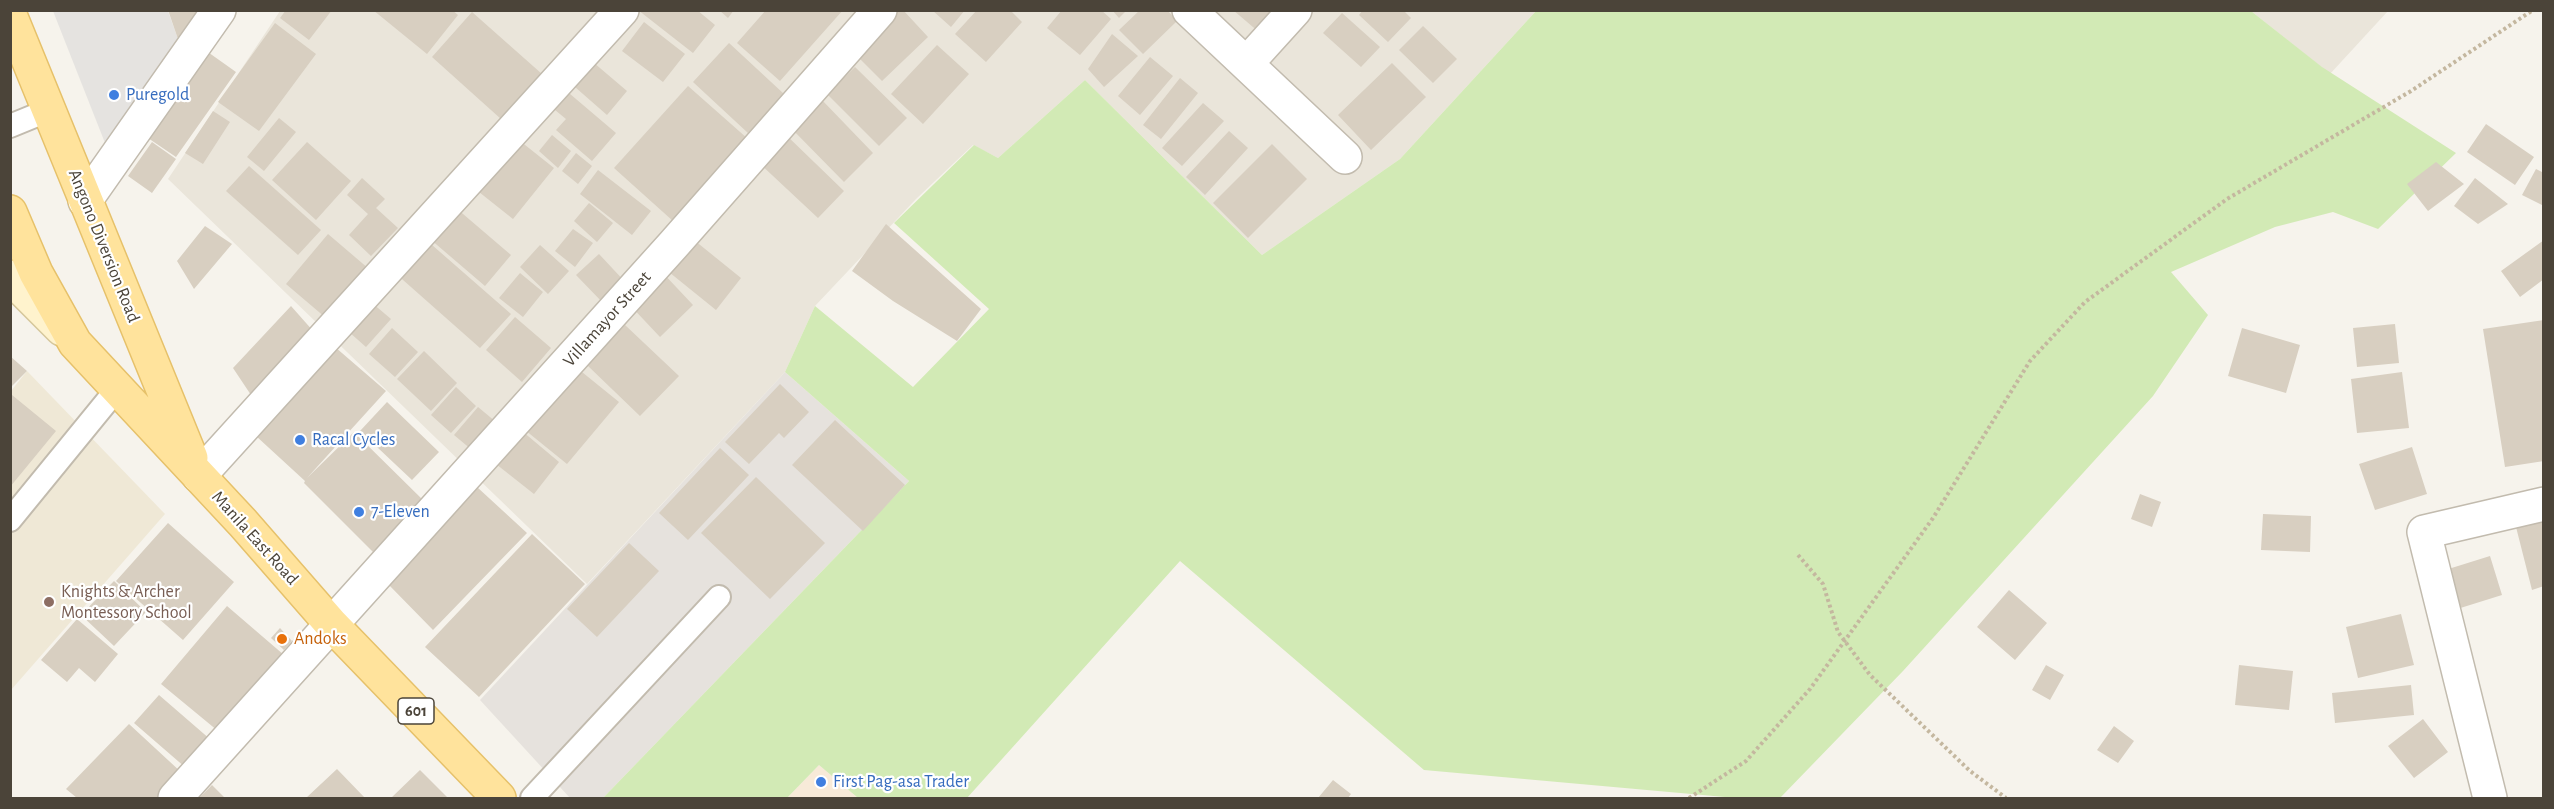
<!DOCTYPE html>
<style>
body{margin:0}
#map{position:relative;width:2554px;height:809px;overflow:hidden;background:#f6f3ec;font-family:"Alegreya Sans",sans-serif}
canvas{display:block}
.frame{position:absolute;inset:0;border:12px solid #4b4439;pointer-events:none}
</style>
<div id="map">
<canvas width="2554" height="809"></canvas>
<div class="frame"></div>
</div>
<script>
const g = document.querySelector('canvas').getContext('2d');
g.lineJoin = 'round';
function fill(path, color) { g.fillStyle = color; g.fill(path, 'evenodd'); }
const toPath = rows => new Path2D(rows.map(r => 'M' + r).join(''));
function trace(path, color, width, dash) { g.strokeStyle = color; g.lineWidth = width; g.lineCap = dash ? 'butt' : 'round'; g.setLineDash(dash || []); g.stroke(path); }
function label(font, color, halo, rows, align = 'center') {
  g.font = font + ' "Alegreya Sans",sans-serif'; g.lineWidth = 4.5; g.setLineDash([]); g.textBaseline = 'middle'; g.strokeStyle = halo; g.fillStyle = color; for (const [text, x, y, turn = 0] of rows) {
    g.save(); g.translate(x, y); g.rotate((+turn || 0) * Math.PI / 180); g.textAlign = isNaN(turn) ? turn : align; if (halo) g.strokeText(text, 0, 0); g.fillText(text, 0, 0); g.restore();
  }
}
const residential = toPath([
 [280,11,1536,11,1400,159,1262,255,1085,80,998,158,973,145,916,199,815,306,785,372,587,584,168,179],
 [2251,11,2388,11,2330,74]
]);
const commercial = toPath([
 [819,765,858,798,787,798]
]);
const industrial = toPath([
 [785,372,909,481,603,798,570,798,480,700]
]);
const education = toPath([
 [27,371,165,514,11,690,11,391]
]);
const green = toPath([
 [1536,11,2251,11,2322,67,2456,153,2378,229,2333,212,2275,227,2171,272,2208,315,2153,396,1903,671,1780,798,1736,798,1424,770,1180,561,967,798,858,798,819,765,787,798,603,798,909,481,785,372,815,306,913,387,989,309,894,223,974,145,998,158,1085,80,1262,255,1400,159]
]);
const parking = toPath([
 [53,11,168,11,179,42,107,148]
]);
const building = toPath([
 [168,10,201,10,179,42],
 [286,10,332,10,309,40,280,18],
 [373,10,452,10,458,15,427,54],
 [638,10,697,10,715,25,693,53],
 [719,10,734,10,728,18],
 [766,10,843,10,780,81,737,43],
 [895,10,903,10,928,37,882,81,852,51],
 [932,10,965,10,951,27],
 [977,10,1010,10,1022,22,986,62,955,34],
 [1062,10,1101,10,1111,19,1080,55,1047,28],
 [1112,10,1127,10,1119,18],
 [1140,10,1167,10,1177,21,1143,54,1119,30],
 [1233,10,1280,10,1260,33],
 [1363,10,1403,10,1411,18,1388,42,1359,15],
 [472,12,542,74,501,119,432,57],
 [1342,13,1380,47,1361,67,1323,33],
 [644,22,685,54,663,82,622,51],
 [275,23,316,54,259,131,218,102],
 [1423,26,1457,59,1433,83,1399,50],
 [1112,34,1138,56,1104,87,1088,69],
 [729,43,784,94,748,133,693,82],
 [937,45,969,74,923,124,891,94],
 [205,50,236,72,176,157,145,136],
 [587,57,627,91,607,115,567,80],
 [1150,57,1173,76,1140,115,1118,96],
 [1392,63,1426,97,1371,150,1338,115],
 [855,67,907,118,879,146,827,94],
 [1180,78,1198,93,1161,139,1143,125],
 [688,86,748,139,673,221,614,168],
 [563,88,616,133,592,161,556,130,566,119,549,105],
 [820,98,873,153,844,182,790,127],
 [1203,103,1224,121,1182,166,1162,148],
 [213,111,230,122,203,164,185,153],
 [279,118,296,132,264,171,247,157],
 [2486,124,2534,157,2515,185,2467,152],
 [1229,131,1248,148,1205,195,1186,177],
 [784,133,844,191,818,218,757,161],
 [552,135,571,151,558,168,539,151],
 [515,137,554,168,513,219,474,188],
 [152,142,176,159,152,193,128,176],
 [307,142,351,181,316,220,272,180],
 [1272,144,1307,179,1248,238,1213,203],
 [576,153,592,166,578,184,562,171],
 [2436,162,2464,184,2428,211,2407,184],
 [249,166,321,230,298,255,226,191],
 [2536,169,2544,173,2544,206,2522,195],
 [598,170,651,211,632,235,580,194],
 [362,178,385,199,376,208,398,228,371,256,349,235,368,214,347,195],
 [2475,178,2508,204,2478,224,2454,206],
 [589,203,613,223,597,242,574,221],
 [456,208,511,255,485,286,430,239],
 [886,224,981,309,957,341,893,301,852,271],
 [205,226,232,244,194,289,177,261],
 [573,229,593,243,575,267,555,251],
 [328,234,369,269,326,318,286,284],
 [689,236,741,278,716,310,664,268],
 [424,238,511,314,480,348,394,272],
 [2544,240,2544,279,2520,297,2501,271],
 [540,245,569,271,548,294,520,267],
 [599,254,627,284,605,305,576,275],
 [661,271,693,305,660,337,628,303],
 [520,273,543,292,523,317,499,298],
 [365,297,391,319,366,347,340,324],
 [291,306,314,332,253,398,233,368],
 [515,317,551,348,522,382,486,350],
 [2544,320,2544,461,2505,467,2483,329],
 [2395,324,2399,363,2357,367,2353,328],
 [625,325,679,376,640,416,587,365],
 [392,328,418,352,395,377,369,354],
 [2242,328,2300,345,2286,393,2228,376],
 [335,347,386,391,307,478,354,432,425,502,374,553,304,483,305,481,256,436],
 [424,351,457,383,431,411,397,379],
 [10,356,27,371,10,388],
 [577,368,619,402,567,464,525,430],
 [2402,372,2409,428,2357,433,2351,379],
 [780,384,809,412,784,438,779,433,749,464,725,442],
 [456,387,476,406,451,433,431,415],
 [12,395,56,431,10,487,10,397],
 [387,402,439,452,412,480,360,431],
 [478,407,496,422,472,450,454,435],
 [835,420,905,485,863,531,792,465],
 [522,431,559,462,534,494,496,464],
 [2412,447,2427,494,2375,510,2359,464],
 [720,448,749,475,688,540,659,513],
 [756,477,825,543,770,599,701,533],
 [477,487,527,533,433,630,388,584],
 [2140,494,2161,502,2152,527,2131,519],
 [2263,514,2311,516,2310,552,2261,550],
 [2544,520,2544,586,2532,590,2516,527],
 [168,523,234,582,183,640,116,581],
 [532,534,585,584,479,697,425,647],
 [629,543,659,571,597,637,567,609],
 [2490,556,2502,595,2454,610,2442,571],
 [114,581,146,612,114,646,81,615],
 [2009,590,2047,623,2015,660,1977,627],
 [227,606,284,655,218,731,161,684],
 [2401,614,2414,665,2358,678,2346,627],
 [77,619,118,654,95,682,79,668,67,682,41,660],
 [280,628,292,641,284,650,271,638],
 [2046,665,2064,675,2050,700,2032,690],
 [2239,665,2293,671,2289,710,2235,705],
 [2411,685,2414,715,2335,723,2332,693],
 [159,695,211,740,186,768,134,723],
 [2423,719,2448,752,2414,778,2388,746],
 [129,724,182,773,157,798,77,798,66,789],
 [2114,726,2134,741,2118,763,2097,750],
 [337,769,365,798,306,798],
 [420,770,448,798,391,798],
 [1333,780,1351,794,1348,798,1318,798],
 [212,785,225,798,199,798]
]);
const path = toPath([
 [1798,555,1823,584,1838,632,1870,675,1970,771,2006,798],
 [1689,798,1746,761,1810,689,1933,518,2030,361,2085,302,2227,199,2411,91,2533,10]
]);
const lane = toPath([
 [10,126,49,110],
 [10,520,117,389],
 [532,798,719,597]
]);
const street = toPath([
 [1189,10,1345,157],
 [1247,63,1295,10],
 [85,201,219,10],
 [199,476,622,10],
 [175,798,674,244,880,10],
 [2490,798,2424,532,2544,504]
]);
const secondary = toPath([
 [10,277,62,329]
]);
const primary = toPath([
 [10,15,191,458],
 [10,212,36,273,75,343,243,523,332,625,499,798]
]);
const markers = [
 [114,95,6,"#3f7fe0"],
 [300,440,6,"#3f7fe0"],
 [359,512,6,"#3f7fe0"],
 [49,602,6,"#8d6e63"],
 [282,639,6,"#e8710a"],
 [821,782,6,"#3f7fe0"]
];
const shields = [
 [416,711,36]
];
const shieldNames = [
 ["601",416,711]
];
const shopNames = [
 ["Puregold",126,95],
 ["Racal Cycles",312,440],
 ["7-Eleven",371,512],
 ["First Pag-asa Trader",833,782]
];
const streetNames = [
 ["Angono Diversion Road",104,246,68],
 ["Villamayor Street",607,319,-48],
 ["Manila East Road",255,538,48]
];
const educationNames = [
 ["Knights & Archer",61,592],
 ["Montessory School",61,613]
];
const foodNames = [
 ["Andoks",294,639]
];
fill(residential, '#eae5da');
fill(commercial, '#f7ead8');
fill(industrial, '#e6e2dd');
fill(education, '#efe8d6');
fill(green, '#d2eab5');
fill(parking, '#e5e3e0');
fill(building, '#d8cfc1');
trace(lane, '#c2bbae', 26);
trace(street, '#c2bbae', 36);
trace(secondary, '#d6c79b', 36);
trace(primary, '#e6c16a', 36);
trace(path, '#c4b79f', 4, [3, 3]);
trace(lane, '#fff', 22);
trace(street, '#fff', 33);
trace(secondary, '#fff3cd', 33);
trace(primary, '#ffe39c', 33);
for (const [x, y, r, color] of markers) { const dot = new Path2D(); dot.arc(x, y, r, 0, 2 * Math.PI); g.fillStyle = color; g.fill(dot); trace(dot, '#fff', 2); }
for (const [x, y, w] of shields) { const box = new Path2D(); box.roundRect(x - w / 2, y - 13, w, 26, 4.5); g.fillStyle = '#fff'; g.fill(box); trace(box, '#4b4439', 1.5); }
label('bold 16px', '#4b4439', null, shieldNames);
label('18px', '#366cbe', '#fff', shopNames, 'left');
label('18px', '#4b4439', '#fff', streetNames);
label('18px', '#785e54', '#fff', educationNames, 'left');
label('18px', '#c56008', '#fff', foodNames, 'left');
</script>
